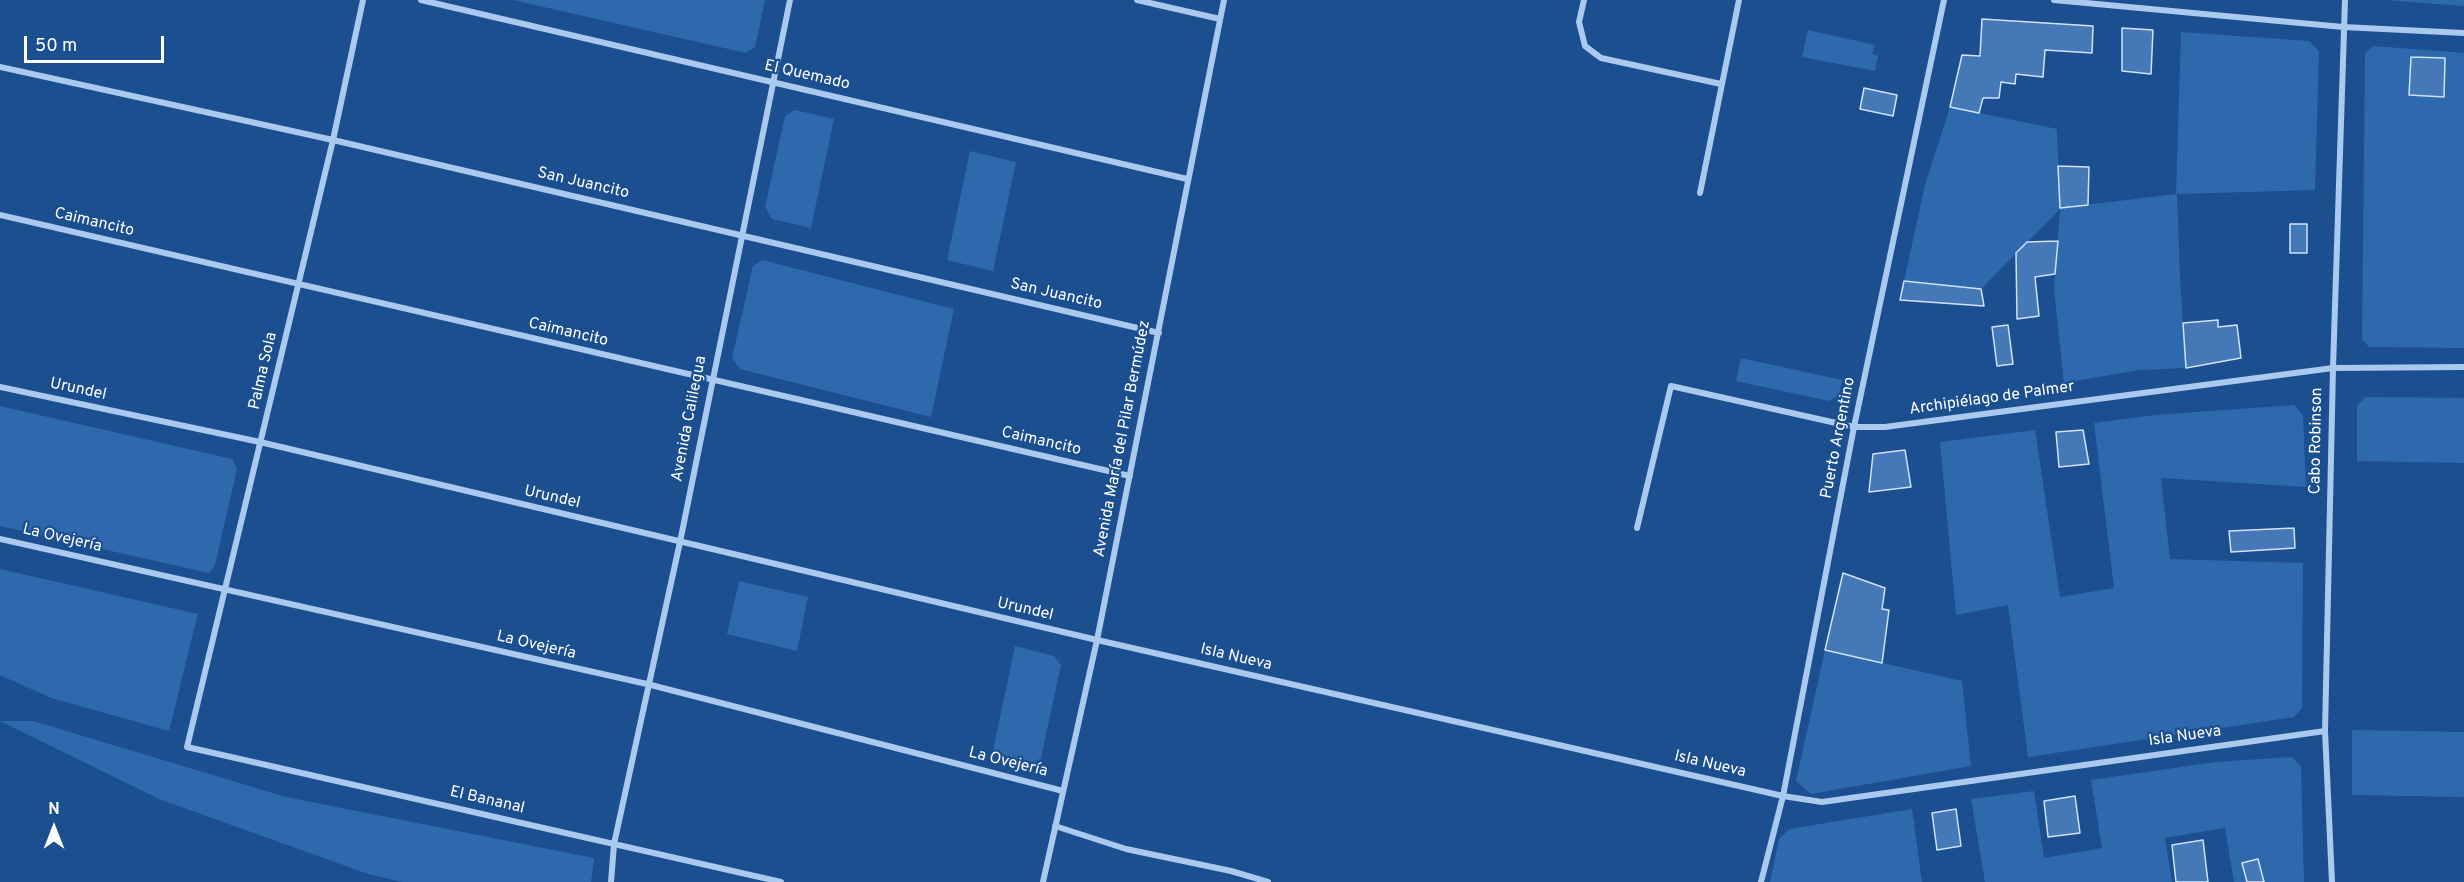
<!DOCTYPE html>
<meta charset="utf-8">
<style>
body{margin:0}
#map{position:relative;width:2464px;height:882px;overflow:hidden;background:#1b4f8f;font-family:Overpass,sans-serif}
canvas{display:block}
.north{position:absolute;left:24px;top:798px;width:60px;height:60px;-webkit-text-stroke:4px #1b4f8f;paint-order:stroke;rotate:0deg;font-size:16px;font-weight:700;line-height:24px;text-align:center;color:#fff}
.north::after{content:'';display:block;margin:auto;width:21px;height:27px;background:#fff;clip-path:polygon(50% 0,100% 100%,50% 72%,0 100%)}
.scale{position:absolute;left:24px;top:36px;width:140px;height:27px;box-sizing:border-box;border:3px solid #fff;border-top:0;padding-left:8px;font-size:18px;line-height:21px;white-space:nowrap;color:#fff;-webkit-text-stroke:4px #1b4f8f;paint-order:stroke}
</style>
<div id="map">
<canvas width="2464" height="882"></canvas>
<div class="north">N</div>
<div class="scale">50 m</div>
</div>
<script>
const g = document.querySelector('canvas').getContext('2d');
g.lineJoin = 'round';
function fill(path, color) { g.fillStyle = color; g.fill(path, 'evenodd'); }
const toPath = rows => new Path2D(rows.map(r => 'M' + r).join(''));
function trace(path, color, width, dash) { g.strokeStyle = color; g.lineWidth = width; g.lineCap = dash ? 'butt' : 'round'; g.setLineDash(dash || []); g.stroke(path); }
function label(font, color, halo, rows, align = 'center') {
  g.font = font + ' Overpass,sans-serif'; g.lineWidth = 4.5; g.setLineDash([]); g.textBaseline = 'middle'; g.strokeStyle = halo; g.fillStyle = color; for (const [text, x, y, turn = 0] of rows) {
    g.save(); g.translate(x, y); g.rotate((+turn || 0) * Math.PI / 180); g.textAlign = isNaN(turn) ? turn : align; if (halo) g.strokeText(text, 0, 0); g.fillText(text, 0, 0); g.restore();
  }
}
const green = toPath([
 [513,0,765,0,755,47,746,53],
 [2386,0,2464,0,2464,6],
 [1808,30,1875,45,1872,54,1878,56,1875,71,1802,57],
 [2181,32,2309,41,2319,51,2315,190,2177,194,2180,277,2186,368,2139,370,2064,383,2054,290,2060,209,1981,289,1904,281,1925,185,1950,107,2057,129,2060,208,2176,194],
 [2374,46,2464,53,2464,348,2369,347,2362,339,2365,53],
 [795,110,834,119,811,228,772,219,765,207,785,116],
 [970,151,1016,162,993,271,947,260],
 [762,260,954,309,931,417,740,369,732,358,753,266],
 [1741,358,1842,380,1839,395,1829,401,1736,381],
 [2365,397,2464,398,2464,463,2357,461,2357,406],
 [2294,405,2303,415,2306,487,2161,478,2170,559,2303,563,2302,708,2294,717,2028,757,2008,605,1956,615,1940,442,2035,430,2060,597,2114,588,2094,423,2155,415],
 [0,406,232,459,237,469,215,565,209,573,0,526],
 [0,569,198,614,169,731,51,698,0,675],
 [739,581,808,597,797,651,727,634],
 [1015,646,1054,656,1061,665,1041,758,1032,764,992,755],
 [1825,650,1962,681,1971,766,1811,794,1796,781],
 [0,721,33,721,286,797,594,858,591,882,402,882,368,874,159,799],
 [2352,730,2464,732,2464,797,2352,795],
 [2292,757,2301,766,2304,882,2234,882,2225,828,2165,838,2172,882,1985,882,1971,799,2034,791,2044,858,2102,848,2091,780,2215,762],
 [1912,809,1922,882,1770,882,1779,839,1789,829]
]);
const building = toPath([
 [1982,19,2093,26,2092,53,2045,50,2043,77,2016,74,2015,84,2001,82,1999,98,1983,98,1979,113,1950,107,1962,55,1980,56,1982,19],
 [2122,28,2153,30,2151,74,2122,71,2122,28],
 [2411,57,2445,58,2444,97,2409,95,2411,57],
 [1864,88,1897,95,1893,116,1860,109,1864,88],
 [2058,166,2089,167,2088,205,2060,208,2058,166],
 [2290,224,2307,224,2307,253,2290,253,2290,224],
 [2058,241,2055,274,2035,277,2039,316,2017,319,2016,253,2027,242,2058,241],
 [1904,281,1981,289,1984,306,1900,300,1904,281],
 [2218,320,2218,327,2237,325,2241,358,2186,368,2183,323,2218,320],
 [2008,325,2013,364,1997,366,1992,327,2008,325],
 [2083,430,2089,464,2059,467,2056,432,2083,430],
 [1905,450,1911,487,1869,492,1873,454,1905,450],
 [2294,528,2295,548,2231,552,2229,531,2294,528],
 [1843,573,1885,588,1882,609,1889,610,1882,663,1825,650,1843,573],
 [2075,796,2080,833,2048,837,2044,801,2075,796],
 [1956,809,1961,846,1937,850,1932,813,1956,809],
 [2203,840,2208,882,2176,882,2172,845,2203,840],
 [2258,859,2264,882,2247,882,2242,863,2258,859]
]);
const minor = toPath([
 [363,0,333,140,187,747,781,882],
 [421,0,1187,179],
 [1137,0,1220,19],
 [1584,0,1579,22,1585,46,1601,58,1721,84],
 [2054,0,2343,27,2464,33],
 [0,67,333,140,1159,333],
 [1700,193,1739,0],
 [0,215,1130,476],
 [0,387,260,442,1097,640,1783,796,1822,802,2325,731],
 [1637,528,1671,386,1854,427,1885,427,2333,368,2464,367],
 [0,539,647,684,1063,791],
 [1055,826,1126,849,1231,871,1268,882],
 [611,882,614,844,680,542,790,0],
 [1043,882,1097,640,1224,0],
 [1761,882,1783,796,1854,427,1944,0],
 [2332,882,2325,731,2333,368,2345,0]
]);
const streetNames = [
 ["El Quemado",807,76,13],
 ["San Juancito",583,184,13],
 ["Caimancito",94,223,13],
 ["San Juancito",1056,295,13],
 ["Caimancito",568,333,13],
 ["Palma Sola",264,371,-77],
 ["Urundel",78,390,12],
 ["Archipiélago de Palmer",1992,399,-8],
 ["Avenida Calilegua",690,419,-79],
 ["Puerto Argentino",1839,438,-79],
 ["Avenida María del Pilar Bermúdez",1123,439,-79],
 ["Cabo Robinson",2317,441,-89],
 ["Caimancito",1041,442,13],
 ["Urundel",552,498,13],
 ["La Ovejería",62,539,13],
 ["Urundel",1025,610,13],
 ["La Ovejería",536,646,13],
 ["Isla Nueva",1236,658,13],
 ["Isla Nueva",2185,737,-8],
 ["La Ovejería",1008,763,14],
 ["Isla Nueva",1710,765,13],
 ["El Bananal",487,801,13]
];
fill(green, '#2e69ad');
fill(building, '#4478b7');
trace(building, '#cfe3fa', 1.5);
trace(minor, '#a9c9ee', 6);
label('16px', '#fff', '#1b4f8f', streetNames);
</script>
